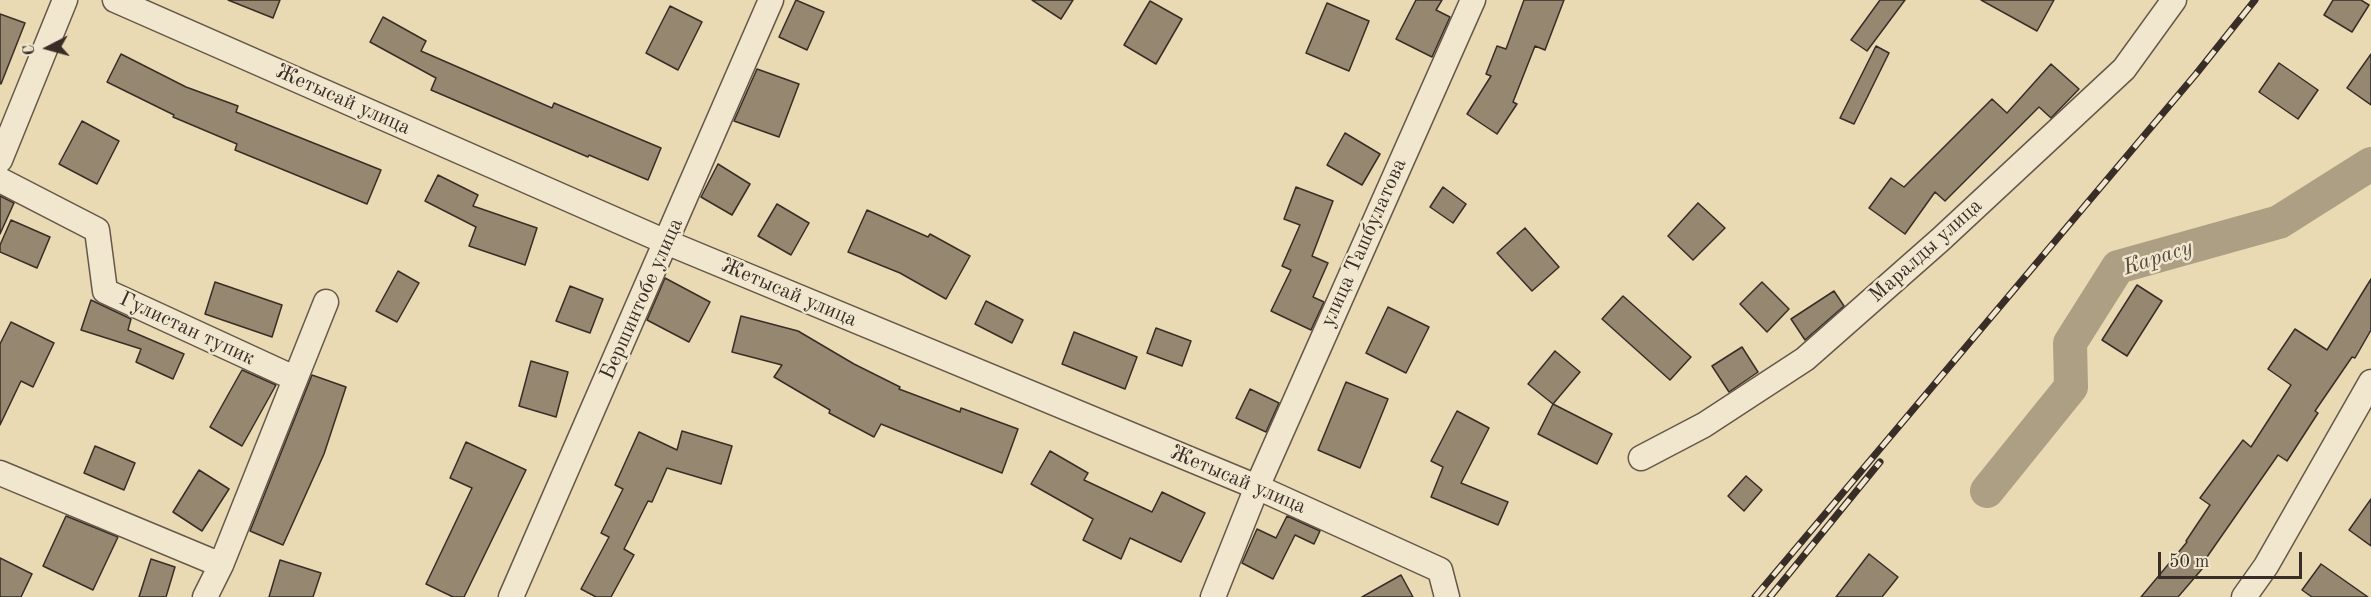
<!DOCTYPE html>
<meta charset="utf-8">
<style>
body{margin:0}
#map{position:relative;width:2371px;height:597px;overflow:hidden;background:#e9dab3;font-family:"Old Standard TT",serif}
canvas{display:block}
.north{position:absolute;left:18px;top:18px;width:60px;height:60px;-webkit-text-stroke:4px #f1e7ce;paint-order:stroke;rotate:264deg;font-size:16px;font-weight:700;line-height:24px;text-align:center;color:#392d27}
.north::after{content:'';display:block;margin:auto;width:21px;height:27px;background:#392d27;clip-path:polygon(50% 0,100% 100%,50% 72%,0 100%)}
.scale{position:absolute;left:2158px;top:552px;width:144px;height:27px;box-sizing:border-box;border:3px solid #392d27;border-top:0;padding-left:8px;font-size:18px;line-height:21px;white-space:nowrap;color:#392d27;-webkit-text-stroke:4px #f1e7ce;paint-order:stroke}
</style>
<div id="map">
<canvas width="2371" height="597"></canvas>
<div class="north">С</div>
<div class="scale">50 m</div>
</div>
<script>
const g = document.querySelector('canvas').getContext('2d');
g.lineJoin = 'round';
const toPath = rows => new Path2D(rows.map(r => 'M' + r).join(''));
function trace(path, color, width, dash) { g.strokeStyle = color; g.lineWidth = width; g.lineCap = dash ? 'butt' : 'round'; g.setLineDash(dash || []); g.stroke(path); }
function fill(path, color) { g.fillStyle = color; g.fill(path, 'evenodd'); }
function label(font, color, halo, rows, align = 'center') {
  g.font = font + ' "Old Standard TT",serif'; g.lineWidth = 5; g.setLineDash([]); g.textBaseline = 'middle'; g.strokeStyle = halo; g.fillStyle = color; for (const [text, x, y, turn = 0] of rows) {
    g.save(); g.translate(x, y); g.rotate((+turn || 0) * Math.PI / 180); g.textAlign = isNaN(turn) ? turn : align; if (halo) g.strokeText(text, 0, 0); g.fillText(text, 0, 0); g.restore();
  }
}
const river = toPath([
 [1987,491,2071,387,2070,343,2118,267,2279,222,2371,164]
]);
const building = toPath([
 [228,0,280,0,273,18,228,0],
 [796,0,824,12,807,50,779,37,796,0],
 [1032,0,1073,0,1061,19,1032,0],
 [1416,0,1442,0,1436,10,1450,17,1432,57,1396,39,1416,0],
 [1524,0,1564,0,1545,50,1535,46,1513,102,1517,104,1497,134,1467,114,1491,76,1486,74,1497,46,1506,49,1524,0],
 [1880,0,1905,0,1867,51,1851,40,1880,0],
 [1981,0,2054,0,2037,31,1981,0],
 [2333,0,2361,0,2369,5,2352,32,2324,15,2333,0],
 [1150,1,1182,19,1156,64,1124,45,1150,1],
 [1327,3,1369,21,1349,71,1306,53,1327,3],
 [670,6,702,22,678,70,646,53,670,6],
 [0,14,25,23,1,84,0,83,0,14],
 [383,17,426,41,421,51,552,108,554,103,661,148,648,180,589,155,588,157,431,90,436,78,370,42,383,17],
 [1876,46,1889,53,1854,124,1840,118,1876,46],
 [121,54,186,87,238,106,236,112,381,170,367,204,235,150,237,144,173,117,174,115,107,82,121,54],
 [2371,54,2371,105,2347,88,2371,54],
 [2279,63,2318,90,2298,119,2259,92,2279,63],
 [2051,64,2079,89,2051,118,2039,107,1945,201,1935,192,1905,234,1869,208,1891,178,1904,187,1992,99,2007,113,2051,64],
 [757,69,799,84,779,137,734,121,757,69],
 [82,121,119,141,97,184,59,164,82,121],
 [1345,133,1380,154,1362,185,1327,165,1345,133],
 [718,164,750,184,732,215,701,197,718,164],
 [438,175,478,195,473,206,537,228,525,265,469,246,476,227,425,201,438,175],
 [1296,187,1333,201,1312,256,1328,263,1313,297,1324,302,1311,330,1271,311,1291,270,1282,266,1300,225,1284,219,1296,187],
 [1443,187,1466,204,1453,223,1430,207,1443,187],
 [0,196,14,203,0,234,0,196],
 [1698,203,1725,228,1693,260,1668,236,1698,203],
 [777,204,809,223,791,255,758,236,777,204],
 [867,210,928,237,930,234,970,256,946,299,900,273,848,252,867,210],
 [11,220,50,237,37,268,0,252,0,245,11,220],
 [1525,228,1559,267,1532,291,1497,253,1525,228],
 [398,271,419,283,397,322,376,311,398,271],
 [665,278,710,302,689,342,647,320,665,278],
 [2371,279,2371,330,2355,358,2352,357,2315,411,2318,413,2287,461,2278,455,2200,567,2202,569,2178,597,2141,597,2187,542,2186,541,2210,505,2200,498,2243,440,2251,447,2291,385,2268,369,2295,329,2327,350,2371,279],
 [215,282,282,305,272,337,205,314,215,282],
 [1762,282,1789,309,1767,332,1740,304,1762,282],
 [2137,285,2162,301,2127,356,2102,340,2137,285],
 [570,286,603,299,590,333,556,321,570,286],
 [1834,291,1844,306,1805,340,1791,319,1834,291],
 [1623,296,1691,357,1670,380,1602,319,1623,296],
 [91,300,131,319,128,330,184,354,173,379,136,362,141,349,81,330,91,300],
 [986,301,1023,320,1012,343,975,324,986,301],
 [1388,307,1429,327,1406,373,1366,353,1388,307],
 [741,316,798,331,854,364,900,387,899,389,960,412,961,408,1018,429,1002,473,881,424,874,437,829,413,830,410,774,377,782,365,732,352,741,316],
 [11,322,54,343,33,387,21,381,0,425,0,344,11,322],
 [1156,328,1191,341,1182,366,1147,353,1156,328],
 [1074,332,1137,357,1125,389,1062,364,1074,332],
 [1742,347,1758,372,1729,392,1712,366,1742,347],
 [1555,351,1580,372,1553,404,1528,384,1555,351],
 [531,361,568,372,556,417,519,406,531,361],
 [242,370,276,385,242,446,210,427,242,370],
 [312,375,346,387,324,454,283,545,250,531,312,375],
 [1346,382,1388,399,1360,468,1318,450,1346,382],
 [1250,389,1279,403,1266,432,1236,418,1250,389],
 [1553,404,1612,434,1597,464,1538,434,1553,404],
 [1457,411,1489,428,1461,483,1508,502,1498,525,1431,497,1443,467,1431,461,1457,411],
 [682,431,732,446,721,484,667,468,652,502,648,501,624,549,634,555,611,597,596,597,581,589,609,537,601,533,623,489,615,485,639,432,677,450,682,431],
 [466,442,526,470,464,597,453,597,426,584,472,488,450,478,466,442],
 [95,446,135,463,124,490,84,473,95,446],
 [1050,451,1088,473,1084,480,1152,512,1162,492,1205,513,1181,562,1130,538,1121,559,1083,540,1093,519,1031,484,1050,451],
 [199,470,229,489,202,531,173,512,199,470],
 [1746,476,1762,490,1744,511,1728,496,1746,476],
 [2371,499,2371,546,2349,530,2371,499],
 [66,516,118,537,93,590,43,566,66,516],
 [1287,516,1320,531,1314,544,1295,535,1273,579,1242,563,1257,529,1276,538,1287,516],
 [1869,554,1898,577,1882,597,1836,597,1869,554],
 [0,558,32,574,21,597,0,597,0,558],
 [151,559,175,567,166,597,139,597,151,559],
 [280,560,321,573,313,597,269,597,280,560],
 [2321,564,2368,597,2312,597,2302,590,2321,564],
 [1401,575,1413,597,1362,597,1401,575]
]);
const minor = toPath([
 [115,0,666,242,1257,487,1440,570,1447,597],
 [0,160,65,0],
 [0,180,97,230,105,291,294,378],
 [1641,458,1704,425,1805,359,1940,240,2124,69,2174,0],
 [0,473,221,565],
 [205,597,221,565,326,302],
 [511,597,771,0],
 [1213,597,1257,487,1473,0],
 [2244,597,2266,566,2371,382]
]);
const rail = toPath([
 [1755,597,2196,74,2255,0],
 [1770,597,1880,462]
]);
const streetNames = [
 ["Жетысай улица",343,100,24],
 ["улица Ташбулатова",1364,243,-66],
 ["Маралды улица",1926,251,-42],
 ["Жетысай улица",789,293,23],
 ["Бершинтобе улица",642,299,-66],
 ["Гулистан тупик",187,329,25],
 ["Жетысай улица",1238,480,23]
];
const waterNames = [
 ["Карасу",2158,258,-18]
];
trace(river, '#ad9f83', 34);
fill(building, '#958770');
trace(building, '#392d27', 1.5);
trace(minor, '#65584a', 27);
trace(minor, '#f1e7ce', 24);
trace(rail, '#392d27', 7);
trace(rail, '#f1e7ce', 4.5, [14]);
label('21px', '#392d27', '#f1e7ce', streetNames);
label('italic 22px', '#564a3e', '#f1e7ce', waterNames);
</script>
